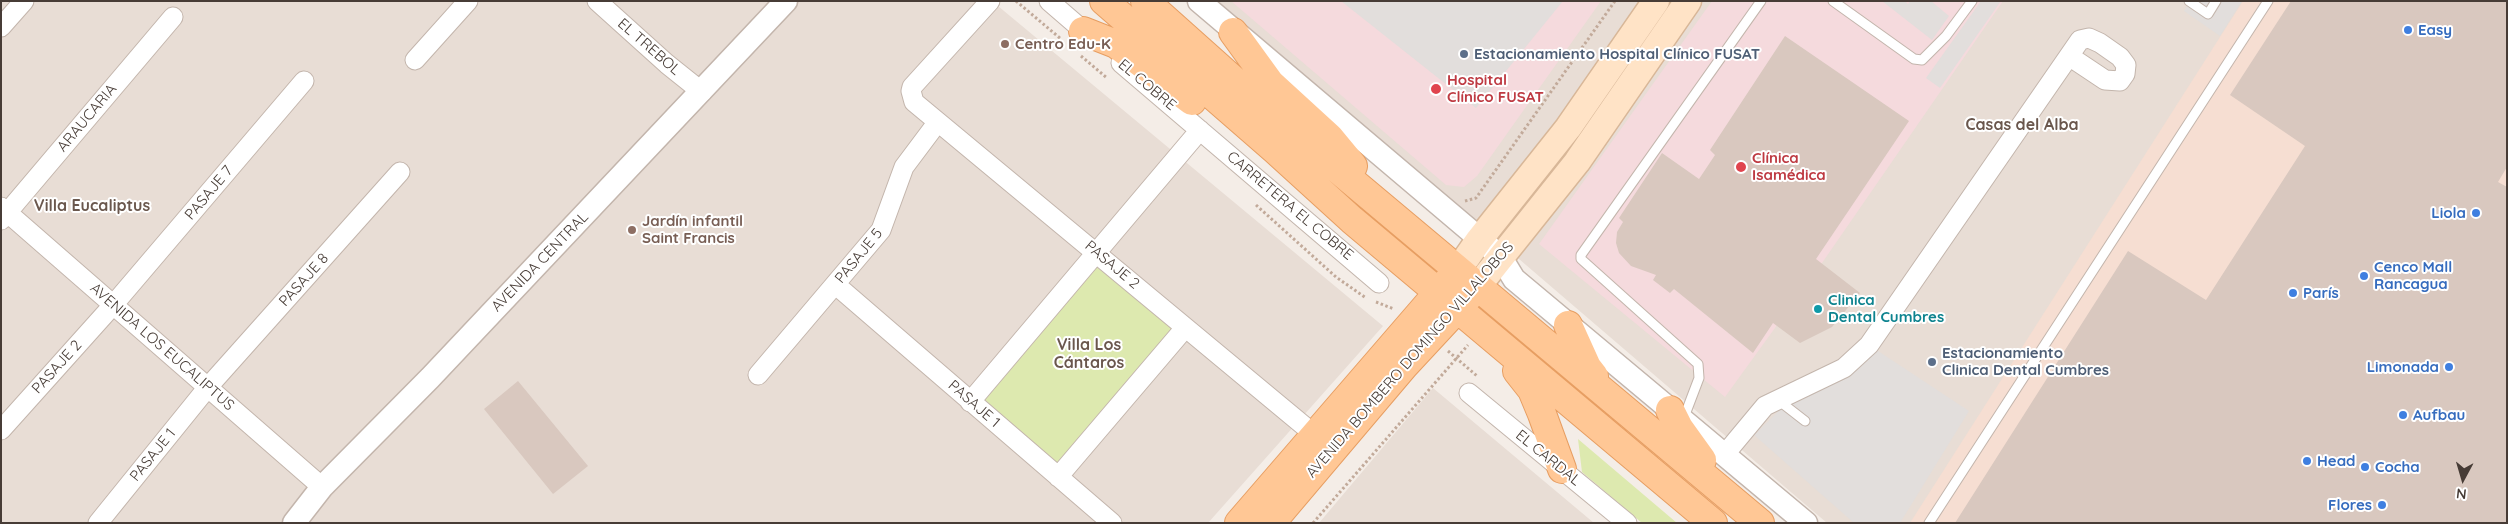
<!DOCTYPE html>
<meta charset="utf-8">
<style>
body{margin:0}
#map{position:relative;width:2508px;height:524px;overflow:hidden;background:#f4ede7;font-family:Quicksand,sans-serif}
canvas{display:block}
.frame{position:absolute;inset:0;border:2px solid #473c36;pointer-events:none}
.north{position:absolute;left:2438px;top:454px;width:50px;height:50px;-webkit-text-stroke:4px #fff;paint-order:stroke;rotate:186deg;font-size:14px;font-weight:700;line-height:20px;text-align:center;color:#473c36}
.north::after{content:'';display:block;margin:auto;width:18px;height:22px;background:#473c36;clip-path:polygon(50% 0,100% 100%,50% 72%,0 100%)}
</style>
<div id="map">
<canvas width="2508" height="524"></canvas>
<div class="frame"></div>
<div class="north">N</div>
</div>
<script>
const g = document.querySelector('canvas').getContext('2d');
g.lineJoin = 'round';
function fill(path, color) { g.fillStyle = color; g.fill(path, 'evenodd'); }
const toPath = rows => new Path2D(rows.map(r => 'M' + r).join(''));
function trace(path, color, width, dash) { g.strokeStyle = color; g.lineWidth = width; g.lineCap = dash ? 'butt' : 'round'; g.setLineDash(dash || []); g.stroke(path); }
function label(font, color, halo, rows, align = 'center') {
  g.font = font + ' Quicksand,sans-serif'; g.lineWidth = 4; g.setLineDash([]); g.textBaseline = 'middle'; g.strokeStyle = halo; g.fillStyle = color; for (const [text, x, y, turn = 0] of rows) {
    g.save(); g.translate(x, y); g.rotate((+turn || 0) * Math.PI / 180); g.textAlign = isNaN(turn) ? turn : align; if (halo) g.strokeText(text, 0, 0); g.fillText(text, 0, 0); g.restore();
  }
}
const residential = toPath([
 [1,1,992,1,1383,326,1208,523,1,523],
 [1218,1,2507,1,2507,523,1827,523],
 [1433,388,1594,523,1319,523]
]);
const commercial = toPath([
 [2243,1,2507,1,2507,523,1910,523]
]);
const medical = toPath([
 [1231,1,1601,1,1477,176,1464,187,1446,185],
 [1712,1,2003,1,1822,263,1725,397,1539,244]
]);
const green = toPath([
 [1095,262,1178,333,1060,471,977,401],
 [1578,439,1677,523,1642,523,1582,472]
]);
const parking = toPath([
 [1341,1,1563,1,1476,108],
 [1882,1,1905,1,1908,4,1910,1,1931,1,1949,16,1932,40],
 [1981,1,2001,1,1940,88,1926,78],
 [2190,1,2242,1,2220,36,2184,11],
 [1869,345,1969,411,1900,523,1854,523,1754,435,1784,406]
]);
const building = toPath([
 [2291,1,2507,1,2507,167,2498,182,2507,187,2507,523,1955,523,2128,251,2206,300,2305,146,2230,95],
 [1785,36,1909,121,1816,259,1860,293,1832,327,1800,343,1773,323,1753,353,1674,289,1670,293,1653,280,1656,275,1631,266,1619,253,1616,243,1617,232,1623,222,1619,218,1662,153,1699,179,1715,155,1710,150],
 [518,381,588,466,553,494,484,409]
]);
const path = toPath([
 [1016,1,1061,39],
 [1081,56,1107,78],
 [1465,201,1476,198,1615,1],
 [1256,205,1336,277,1366,298],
 [1376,302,1394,309],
 [1448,351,1477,376],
 [1313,523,1468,345]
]);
const service = toPath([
 [1833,1,1914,59,1922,60,1946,36,1972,1],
 [2189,1,2208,14,2216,1],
 [1778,400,1805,421],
 [1683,420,1699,378,1698,364,1581,259,1581,255,1761,1],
 [1929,523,2268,1]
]);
const minor = toPath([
 [597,1,667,64,702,92],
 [990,1,912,87,911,91,914,102,1315,435],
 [1049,1,1093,39],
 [1,27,24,1],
 [415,60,468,1],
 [1121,63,1379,283],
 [1,207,322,487],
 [1,220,173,17],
 [836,285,1112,523],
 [758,375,881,230,904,167,937,123],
 [1469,393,1627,523],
 [970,402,1200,130],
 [1,430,114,304,304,81],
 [1725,454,1765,406,1844,368,1869,345,2080,40,2089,38,2100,43,2120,57,2126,65,2125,74,2120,81,2105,80,2069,56],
 [1058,477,1185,328],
 [98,523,208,387,400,172]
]);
const tertiary = toPath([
 [1199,1,1500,256,1514,279,1806,523],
 [294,523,322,487,430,378,786,1]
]);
const secondary = toPath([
 [1458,270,1479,240,1568,128,1656,1],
 [1478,286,1577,162,1688,1]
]);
const primary = toPath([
 [1104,1,1274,149,1352,220,1713,523],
 [1145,1,1267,110,1760,523],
 [1083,31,1116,44,1192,101],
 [1233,32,1270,83,1329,137,1353,166],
 [1568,325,1587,367,1594,376],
 [1517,371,1532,390,1542,414,1562,469],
 [1670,410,1679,428,1702,460],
 [1239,523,1449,280],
 [1271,523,1404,366,1470,295]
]);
const markers = [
 [2408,30,5,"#3f7fe0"],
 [1005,44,5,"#8d6e63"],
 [1464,54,5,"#5c6f8a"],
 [1436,89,6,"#e0444e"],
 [1741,167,6,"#e0444e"],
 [2476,213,5,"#3f7fe0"],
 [632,230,5,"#8d6e63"],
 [2364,276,5,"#3f7fe0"],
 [2293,293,5,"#3f7fe0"],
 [1818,309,5,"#0f9aa8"],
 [1932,362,5,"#5c6f8a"],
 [2449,367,5,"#3f7fe0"],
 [2403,415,5,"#3f7fe0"],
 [2307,461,5,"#3f7fe0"],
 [2365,467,5,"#3f7fe0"],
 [2382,505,5,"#3f7fe0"]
];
const shopNames = [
 ["Easy",2418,30],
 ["Liola",2466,213,"right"],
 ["Cenco Mall",2374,267],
 ["Rancagua",2374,284],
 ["París",2303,293],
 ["Limonada",2439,367,"right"],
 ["Aufbau",2413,415],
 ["Head",2317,461],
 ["Cocha",2375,467],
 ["Flores",2372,505,"right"]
];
const educationNames = [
 ["Centro Edu-K",1015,44],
 ["Jardín infantil",642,221],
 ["Saint Francis",642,238]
];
const streetNames = [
 ["EL TREBOL",649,47,41],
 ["EL COBRE",1147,85,40],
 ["ARAUCARIA",87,118,-50],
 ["PASAJE 7",209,193,-50],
 ["CARRETERA EL COBRE",1290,206,40],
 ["PASAJE 5",859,256,-51],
 ["AVENIDA CENTRAL",540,262,-46],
 ["PASAJE 2",1112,265,40],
 ["PASAJE 8",304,280,-48],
 ["AVENIDA LOS EUCALIPTUS",162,347,41],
 ["AVENIDA BOMBERO DOMINGO VILLALOBOS",1410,360,-49],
 ["PASAJE 2",57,367,-48],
 ["PASAJE 1",974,404,41],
 ["PASAJE 1",153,455,-51],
 ["EL CARDAL",1548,458,39]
];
const serviceNames = [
 ["Estacionamiento Hospital Clínico FUSAT",1474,54],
 ["Estacionamiento",1942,353],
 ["Clinica Dental Cumbres",1942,370]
];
const healthNames = [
 ["Hospital",1447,80],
 ["Clínico FUSAT",1447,97],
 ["Clínica",1752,158],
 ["Isamédica",1752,175]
];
const cultureNames = [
 ["Clinica",1828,300],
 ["Dental Cumbres",1828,317]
];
const neighbourhoodNames = [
 ["Casas del Alba",2022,125],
 ["Villa Eucaliptus",92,206],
 ["Villa Los",1089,345],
 ["Cántaros",1089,363]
];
fill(residential, '#e8ddd5');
fill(commercial, '#f6ded2');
fill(medical, '#f5dadd');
fill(green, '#dde9af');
fill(parking, '#e2dedc');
fill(building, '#d9c8bf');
trace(service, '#c3b5ac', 11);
trace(minor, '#c3b5ac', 21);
trace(tertiary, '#c3b5ac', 25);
trace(secondary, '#d8b798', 29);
trace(primary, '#e79e62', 30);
trace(path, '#c2aa9a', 3, [2.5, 2.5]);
trace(service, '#fff', 9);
trace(minor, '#fff', 19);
trace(tertiary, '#fff', 22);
trace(secondary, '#ffe3c6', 26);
trace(primary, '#ffc795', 28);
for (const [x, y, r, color] of markers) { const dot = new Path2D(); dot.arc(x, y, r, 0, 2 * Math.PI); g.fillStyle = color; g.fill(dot); trace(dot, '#fff', 2); }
label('bold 15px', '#366cbe', '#fff', shopNames, 'left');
label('bold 15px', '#785e54', '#fff', educationNames, 'left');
label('15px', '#473c36', '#fff', streetNames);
label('bold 15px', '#4e5e75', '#fff', serviceNames, 'left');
label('bold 15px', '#be3a42', '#fff', healthNames, 'left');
label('bold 15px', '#0d838f', '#fff', cultureNames, 'left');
label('bold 16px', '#6a574d', '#fff', neighbourhoodNames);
</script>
